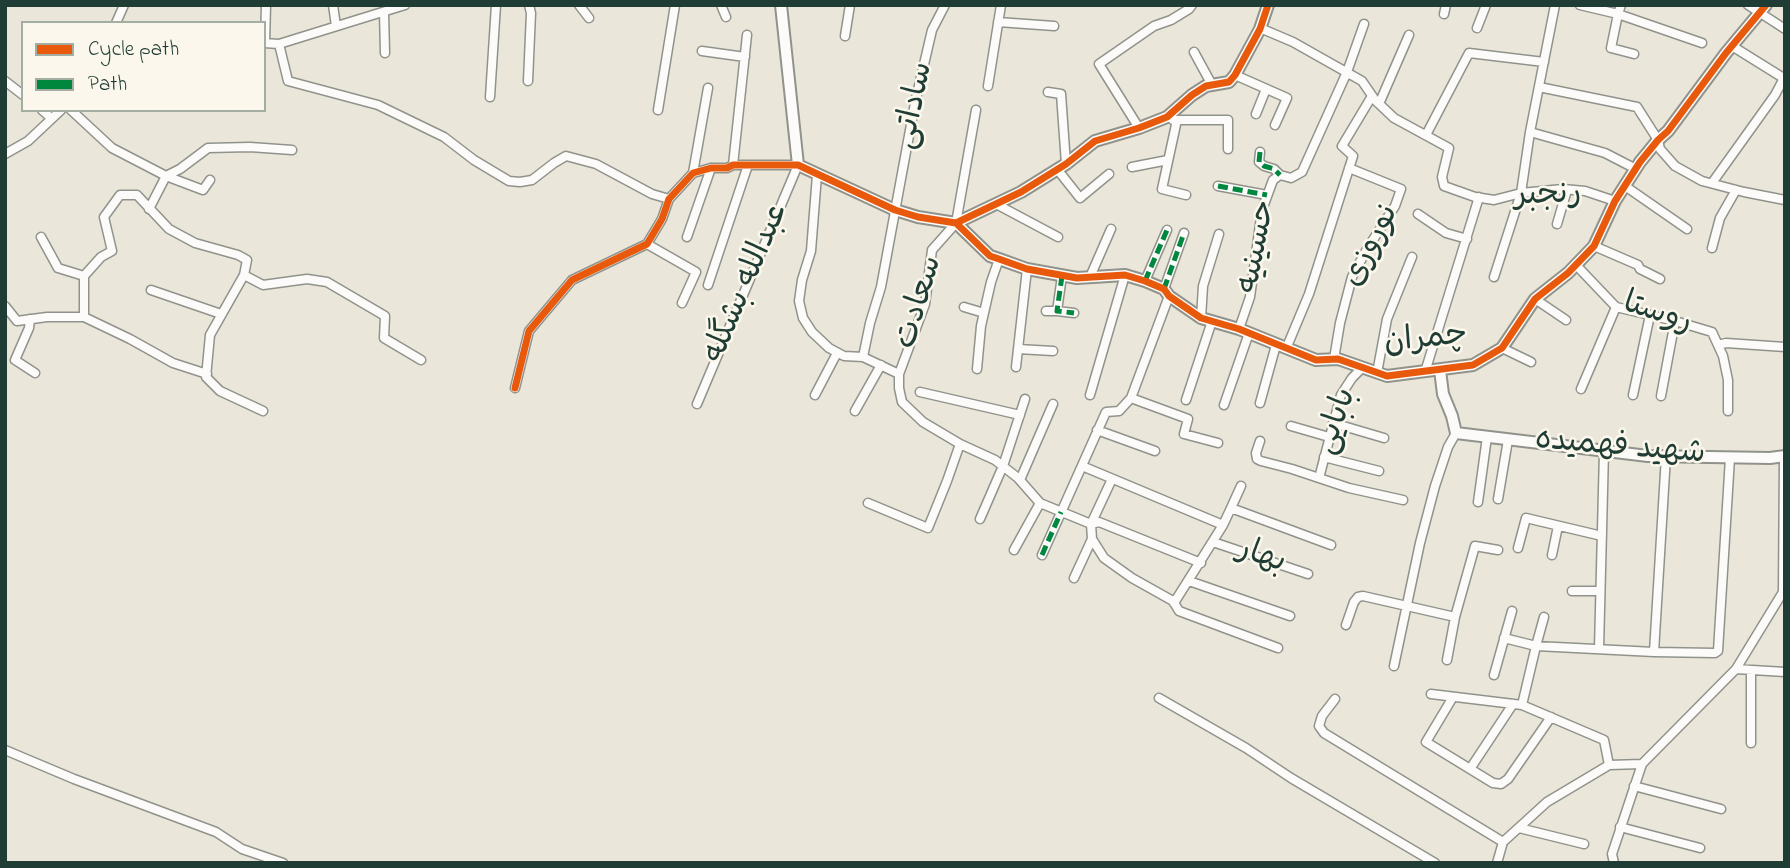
<!DOCTYPE html>
<meta charset="utf-8">
<style>
body{margin:0}
#map{position:relative;width:1790px;height:868px;overflow:hidden;background:#eae6d9;font-family:"Indie Flower",sans-serif}
canvas{display:block}
.frame{position:absolute;inset:0;border:7px solid #1f3d34;pointer-events:none}
.legend{position:absolute;left:21px;top:21px;width:245px;height:91px;box-sizing:border-box;background:#fbf7ec;border:2px solid #a3ada2;margin:0;padding:9px 12px;list-style:none;font-size:21px;color:#1f3d34}
.legend li{display:flex;align-items:center;gap:14px;height:35px}
.legend b{width:35px;border:2px solid #a3ada2}
</style>
<div id="map">
<canvas width="1790" height="868"></canvas>
<div class="frame"></div>
<ul class="legend">
<li><b style="height:9px;background:#e8590c"></b>Cycle path</li>
<li><b style="height:9px;background:#00873e"></b>Path</li>
</ul>
</div>
<script>
const g = document.querySelector('canvas').getContext('2d');
g.lineJoin = 'round';
const toPath = rows => new Path2D(rows.map(r => 'M' + r).join(''));
function trace(path, color, width, dash) { g.strokeStyle = color; g.lineWidth = width; g.lineCap = dash ? 'butt' : 'round'; g.setLineDash(dash || []); g.stroke(path); }
function label(font, color, halo, rows, align = 'center') {
  g.font = font + ' "Indie Flower","Playpen Sans Arabic",sans-serif'; g.lineWidth = 5; g.setLineDash([]); g.textBaseline = 'middle'; g.strokeStyle = halo; g.fillStyle = color; for (const [text, x, y, turn = 0] of rows) {
    g.save(); g.translate(x, y); g.rotate((+turn || 0) * Math.PI / 180); g.textAlign = isNaN(turn) ? turn : align; if (halo) g.strokeText(text, 0, 0); g.fillText(text, 0, 0); g.restore();
  }
}
const minor = toPath([
 [333,5,336,26],
 [579,5,589,18],
 [721,5,726,17],
 [1580,5,1618,14,1621,5],
 [1748,5,1785,29],
 [384,12,385,53],
 [1444,14,1446,5],
 [998,22,1054,26],
 [116,23,124,5],
 [1260,28,1293,42,1362,81,1375,100,1394,118,1449,148,1442,177,1444,186,1475,197,1494,200,1521,193,1563,189,1585,191,1615,201],
 [1477,28,1486,5],
 [845,36,850,5],
 [264,43,279,44,405,5],
 [265,43,266,5],
 [279,44,288,81,378,105,444,137,474,160,509,181,520,182,532,180,554,163,566,156,596,164,652,194,669,199],
 [1732,46,1785,79],
 [702,51,745,57],
 [1194,52,1212,85],
 [1634,54,1611,48,1618,14,1702,43],
 [1235,75,1287,98,1275,125],
 [5,81,23,95],
 [528,81,531,13,529,5],
 [988,86,1001,5],
 [1539,87,1637,107,1658,140,1660,149,1675,166,1702,181,1744,192,1785,200],
 [1048,92,1061,94,1066,164],
 [490,97,496,5],
 [1379,104,1409,35],
 [42,110,51,118],
 [71,110,112,148,166,176,149,209],
 [658,110,675,5],
 [976,110,956,223,932,250,925,304,899,374,899,388,902,402,923,422,960,444,995,460,1018,478,1040,503,1091,524,1092,539,1104,558,1132,578,1173,601,1179,611,1278,648],
 [1256,114,1266,89],
 [1173,120,1228,120,1228,149],
 [1177,120,1162,189,1186,195],
 [1139,128,1099,64,1154,26,1171,20,1189,9,1192,5],
 [1530,132,1605,153,1636,169],
 [1426,135,1469,53,1544,62],
 [1260,152,1259,162,1264,166,1274,169,1280,175],
 [5,154,28,141,61,110],
 [733,165,747,35],
 [1132,167,1168,160],
 [1057,169,1080,198,1109,174],
 [693,173,708,88],
 [817,175,811,251,802,280,799,301,803,318,812,332,829,348,844,356,863,357,899,374],
 [166,176,180,169,208,148,250,147,292,150],
 [166,176,203,190,210,180],
 [1712,183,1775,95,1784,78],
 [1218,186,1267,195],
 [1625,186,1687,229],
 [996,204,1058,237],
 [1418,214,1446,233,1467,239],
 [1557,224,1567,190],
 [41,237,58,268,84,276],
 [687,237,711,168],
 [647,244,696,272,682,303],
 [1594,246,1638,265,1640,269,1660,279],
 [1712,248,1720,218,1736,190],
 [1576,265,1616,307,1675,321,1712,332,1723,356,1728,380,1728,411],
 [244,275,263,285,307,279,327,282,385,316,384,338,421,360],
 [1062,276,1057,311,1074,313],
 [1090,277,1111,229],
 [1494,277,1521,193,1530,132,1555,5],
 [1145,281,1167,230],
 [708,285,748,165],
 [1164,289,1184,233],
 [151,290,221,314],
 [1535,299,1566,320],
 [5,306,17,321,47,317,84,317,130,339,173,363,207,374],
 [964,307,984,313],
 [1046,311,1057,311],
 [84,317,84,276,101,257,112,251,104,217,120,195,137,195,169,229,195,243,238,255,247,260,244,275,210,335,206,377,220,391,263,411],
 [1201,318,1203,286,1219,234],
 [30,319,29,328,15,360,35,373],
 [1239,329,1250,297,1262,210,1273,180,1280,175,1291,178,1302,172,1347,72,1364,24],
 [1718,345,1726,343,1785,347],
 [1502,348,1531,362],
 [1018,349,1053,351],
 [1286,349,1309,294,1353,156,1342,146,1372,96],
 [863,357,870,323,881,287,915,103,932,30,945,5],
 [1334,359,1340,323,1352,277,1367,249,1395,206,1401,189,1349,168],
 [1016,367,1027,269],
 [977,369,981,326,991,282,999,259],
 [1425,372,1479,197],
 [1377,373,1387,319,1412,257],
 [515,388,529,331,572,280,647,244,662,219,669,199,693,173,711,168,727,168,733,165,798,165,697,404],
 [1581,389,1616,307],
 [920,392,1020,415],
 [815,395,837,353],
 [1090,395,1125,275],
 [1633,395,1650,315],
 [1661,396,1675,321],
 [1131,398,1188,419,1184,434,1218,443],
 [1186,400,1212,321],
 [1260,403,1276,345],
 [1224,405,1249,333],
 [855,411,881,365],
 [1333,423,1384,438],
 [1291,426,1329,437],
 [1097,430,1155,451],
 [1260,441,1256,453,1257,459,1261,461,1292,469,1349,488,1403,500],
 [1324,457,1379,471],
 [1082,466,1223,525],
 [1319,478,1341,395,1352,378,1362,368],
 [1020,480,1053,404],
 [1498,499,1508,440],
 [1478,502,1487,437],
 [868,503,928,528,947,481,960,444],
 [1231,508,1241,486],
 [980,519,1003,466,1025,399],
 [1091,524,1099,522,1201,563],
 [1091,524,1112,479],
 [1213,542,1308,574],
 [1518,548,1526,518,1602,536],
 [1014,550,1040,503],
 [1042,555,1106,412,1119,411,1131,398,1169,296],
 [1552,555,1558,526],
 [1074,578,1092,539],
 [1189,581,1290,616],
 [1572,591,1600,591],
 [1174,603,1223,525,1231,508,1331,545],
 [1346,625,1354,602,1358,597,1363,596,1455,617],
 [1504,638,1536,646,1544,617],
 [1599,649,1604,451],
 [1654,652,1666,456],
 [1447,660,1455,617,1475,546,1498,550],
 [1394,666,1420,543,1435,486,1448,447,1456,433],
 [1736,669,1785,672],
 [1751,670,1751,743],
 [1494,675,1512,611],
 [1431,694,1522,705,1604,740,1609,765],
 [1453,697,1426,742,1493,783,1501,784,1508,779,1551,717],
 [1159,698,1246,748,1291,778,1435,863],
 [1335,699,1322,716,1319,726,1324,733,1503,842],
 [1522,705,1536,646,1654,652,1715,653,1718,651,1730,458],
 [5,750,74,779,216,832,242,849,283,863],
 [1470,769,1513,704],
 [1634,786,1721,809],
 [1620,827,1700,848],
 [1519,828,1584,844],
 [1497,863,1503,842,1547,802,1609,765,1642,764,1736,669,1783,592,1784,456],
 [1614,863,1612,854,1642,764]
]);
const tertiary = toPath([
 [781,5,798,165,895,210,918,217,956,223,1021,192,1066,164,1095,141,1139,128,1167,117,1192,95,1206,86,1229,82,1235,75,1260,29,1268,5],
 [956,223,990,256,999,259,1027,269,1077,278,1125,275,1145,281,1164,289,1169,296,1201,318,1239,329,1316,360,1338,359,1387,376,1473,365,1502,348,1535,299,1568,273,1594,246,1615,201,1640,162,1658,140,1668,131,1726,53,1766,5],
 [1440,370,1443,394,1452,416,1456,433,1648,456,1770,458,1785,456]
]);
const quiet = toPath([
 [1260,152,1259,162,1264,166,1274,169,1280,175],
 [1218,186,1267,195],
 [1062,276,1057,311,1074,313],
 [1145,281,1167,230],
 [1164,289,1184,233],
 [1042,555,1061,512]
]);
const cycleway = toPath([
 [956,223,990,256,999,259,1027,269,1077,278,1125,275,1145,281,1164,289,1169,296,1201,318,1239,329,1316,360,1338,359,1387,376,1473,365,1502,348,1535,299,1568,273,1594,246,1615,201,1640,162,1658,140,1668,131,1726,53,1766,5],
 [515,388,529,331,572,280,647,244,662,219,669,199,693,173,711,168,727,168,733,165,798,165,895,210,918,217,956,223,1021,192,1066,164,1095,141,1139,128,1167,117,1192,95,1206,86,1229,82,1235,75,1260,29,1268,5]
]);
const streetNames = [
 ["ساداتی",916,106,-78],
 ["رنجبر",1548,197,-2],
 ["نوروزی",1373,246,-63],
 ["حسینیه",1259,247,-79],
 ["عبدالله بشگله",748,284,-67],
 ["سعادت",921,303,-73],
 ["روستا",1657,315,18],
 ["چمران",1426,341,-6],
 ["بابایی",1338,422,-70],
 ["شهید فهمیده",1620,449,5],
 ["بهار",1261,558,19]
];
trace(minor, '#90938b', 11);
trace(tertiary, '#90938b', 14);
trace(minor, '#fcfbf9', 8);
trace(tertiary, '#fcfbf9', 10);
trace(quiet, '#00873e', 5, [10, 5]);
trace(cycleway, '#e8590c', 7);
label('32px', '#1f3d34', '#fbf7ec', streetNames);
</script>
